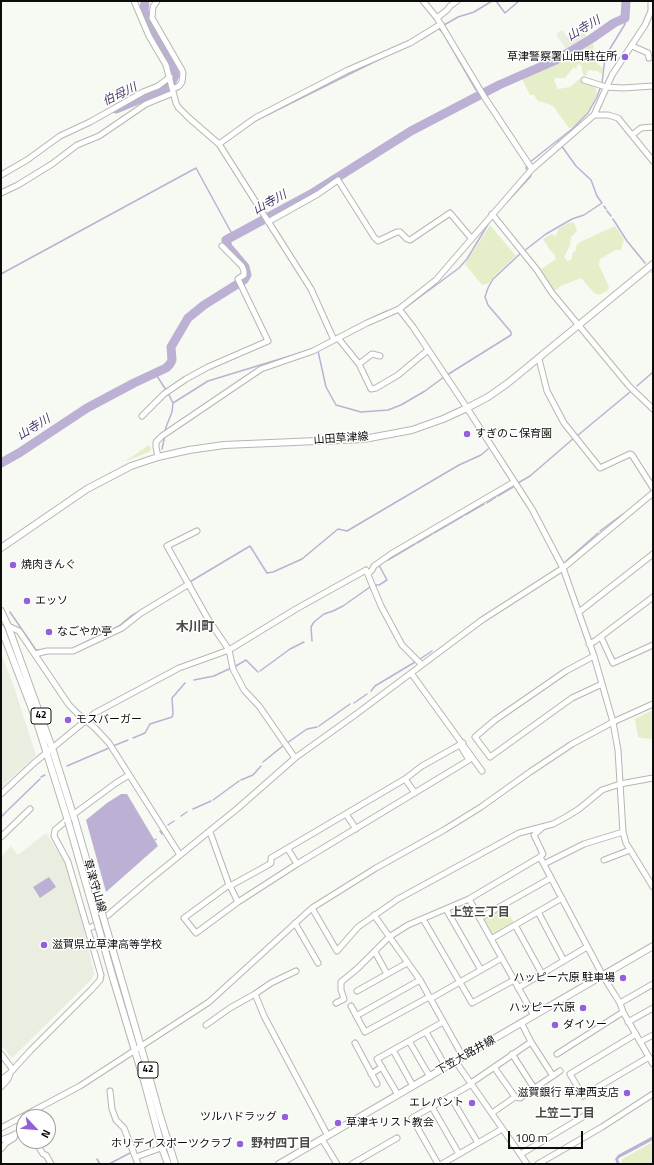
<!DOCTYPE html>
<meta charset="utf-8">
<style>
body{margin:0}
#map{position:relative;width:654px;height:1165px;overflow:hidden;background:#f7f9f3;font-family:"Titillium Web",sans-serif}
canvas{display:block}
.frame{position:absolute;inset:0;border:2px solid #0c0d0b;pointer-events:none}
.north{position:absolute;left:16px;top:1109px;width:40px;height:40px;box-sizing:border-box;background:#fff;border:1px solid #9e9e9d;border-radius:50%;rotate:116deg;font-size:11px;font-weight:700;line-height:16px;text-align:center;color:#0c0d0b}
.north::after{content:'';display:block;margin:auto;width:14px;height:18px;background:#9260da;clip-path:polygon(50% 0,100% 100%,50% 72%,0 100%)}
.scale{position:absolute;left:508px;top:1131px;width:75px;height:18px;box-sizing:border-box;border:2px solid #0c0d0b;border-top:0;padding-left:5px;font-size:12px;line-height:14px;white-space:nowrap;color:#0c0d0b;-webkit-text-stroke:3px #fff;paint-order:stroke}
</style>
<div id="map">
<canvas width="654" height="1165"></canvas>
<div class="frame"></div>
<div class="north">N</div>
<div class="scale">100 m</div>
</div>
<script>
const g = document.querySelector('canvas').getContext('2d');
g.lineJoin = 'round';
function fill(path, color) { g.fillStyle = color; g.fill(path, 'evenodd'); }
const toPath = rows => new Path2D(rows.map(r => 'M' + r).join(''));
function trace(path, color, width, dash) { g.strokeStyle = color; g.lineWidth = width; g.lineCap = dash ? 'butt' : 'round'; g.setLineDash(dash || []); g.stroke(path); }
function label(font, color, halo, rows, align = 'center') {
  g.font = font + ' "Titillium Web","Noto Sans JP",sans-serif'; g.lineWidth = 3; g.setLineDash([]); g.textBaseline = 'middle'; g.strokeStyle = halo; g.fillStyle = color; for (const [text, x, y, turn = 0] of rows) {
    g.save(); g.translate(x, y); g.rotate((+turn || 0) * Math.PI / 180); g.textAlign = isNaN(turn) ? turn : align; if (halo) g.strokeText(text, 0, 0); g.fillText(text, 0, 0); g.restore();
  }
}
const built = toPath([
 [562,30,569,39,583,30,587,37,566,49,556,34],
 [1,653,14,687,36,755,1,788],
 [46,833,65,863,81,918,94,972,93,978,12,1058,1,1045,1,857,11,846,18,855]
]);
const green = toPath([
 [589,41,591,41,594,46,593,51,597,57,595,61,603,69,602,74,597,71,588,70,586,76,584,76,582,71,582,67,580,64,577,65,577,68,575,69,574,67,565,78,555,78,554,81,558,89,570,87,578,80,586,78,592,86,596,88,597,95,589,111,582,119,571,128,569,128,553,106,546,103,538,101,534,95,530,95,522,79,526,74,528,75,538,69,542,70,547,65,563,57,569,58,573,51],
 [570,222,574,223,577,229,576,232,571,237,570,245,564,257,567,261,571,260,573,252,576,251,576,246,580,242,615,226,624,239,621,250,616,250,600,259,599,265,609,287,607,291,599,295,594,293,581,278,561,286,556,290,552,290,540,270,556,259,554,254,550,250,543,239,552,234,555,236,557,234,558,229],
 [490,225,516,256,494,276,489,283,482,285,465,264],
 [149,445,151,449,149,452,124,462],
 [653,710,653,739,642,738,638,737,635,719],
 [505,906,514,923,494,935,492,934,484,918],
 [653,1142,653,1164,622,1163,622,1159]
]);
const water = toPath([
 [121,794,127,794,158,846,106,892,86,820,107,803],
 [49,877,56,887,40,898,33,887],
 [653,1136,653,1140,619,1158,618,1160,620,1164,617,1164,615,1159,618,1155]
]);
const stream = toPath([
 [496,1,505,13,519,1],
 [444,25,458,17,474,12,492,1],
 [439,29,443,33,476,90,480,91],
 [422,39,441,27],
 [253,122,384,57],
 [530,162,572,129,588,113,597,97,602,83,605,58,608,52,625,24,625,18],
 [507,202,531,176,526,168,527,165],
 [604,206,606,209],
 [607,211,611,216],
 [613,219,627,241,645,263],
 [524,251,546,234,572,219,584,215,602,203,597,196,591,180,576,166,558,141],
 [652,272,653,273],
 [1,274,196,168,231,232],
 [404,306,405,308,459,268,467,259,490,221],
 [374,317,387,311],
 [318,351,326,387,336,405,361,412,388,410,401,405,425,391,444,377],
 [155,373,166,390],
 [447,375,511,335,511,332,488,305,485,297,488,288,493,279,521,253],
 [637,386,653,372],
 [168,393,173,403,208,381,316,348],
 [165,432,166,427,172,412,173,403],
 [577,436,630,392],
 [162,449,165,435],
 [518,483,530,476,574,438],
 [498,496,513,487],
 [487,503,496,497],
 [465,515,484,504],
 [600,531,623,514],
 [434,533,463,516],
 [417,543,432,534],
 [388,560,415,544],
 [565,562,598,533],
 [188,583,250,546,267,573,273,572,302,559,338,529,347,531,459,465,481,455,488,449],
 [376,585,379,585,387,580,379,565,385,561],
 [10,612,36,650,41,650,47,649],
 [312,641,311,627,314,622,324,614,333,611,343,606,370,587],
 [78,646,119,626,131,616,144,609],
 [420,659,432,651],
 [236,666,246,660,258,672],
 [260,671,290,649,304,642],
 [194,680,214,676,231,668],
 [371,691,375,686,415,662],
 [354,703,367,694],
 [319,726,350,704],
 [133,738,145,733,150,724,172,717,173,714,172,698,185,683],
 [287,743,307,729,317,727],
 [113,746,128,740],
 [263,762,284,745],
 [67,766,109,748],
 [41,777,45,775],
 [241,780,253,775,261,766],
 [213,800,239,781],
 [193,809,211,801],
 [8,810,40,779],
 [181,816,187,812],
 [1,817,7,811],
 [168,825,174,821],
 [160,831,162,834],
 [155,840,156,839],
 [97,1159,100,1164],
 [109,1164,130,1153]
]);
const river = toPath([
 [116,109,168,87,171,84,175,75,173,66,157,41,147,20,144,11,145,1],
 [1,463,19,453,87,408,134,383,166,368,170,364,172,360,171,347,188,318,204,305,244,280,247,275,245,267,228,247,226,240,311,194,411,131,499,85,556,60,591,39,614,23,625,18,626,1]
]);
const minor = toPath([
 [134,1,149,36,166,65,176,103,178,107,189,118,219,144,311,289,334,340],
 [157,1,153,7,152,18,182,70,183,73,182,82,179,86,173,89],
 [423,1,437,18,485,98,532,169],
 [437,18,447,10,450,6,457,1],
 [632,46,648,53,649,58],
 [584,80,606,87,623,88,653,86],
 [594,115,608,115,618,118,653,161],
 [632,135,641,128,653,127],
 [219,144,255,118,346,71,410,43,441,24],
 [1,175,27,160,60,136,90,122,143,92,158,86,170,77],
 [1,193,18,185,52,164,77,145,99,136,146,104,173,93],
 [492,214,537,270,552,293,629,386,653,409],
 [268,222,318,194,338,180,374,237,378,241,397,232,400,232,407,239,410,240,450,213,471,238],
 [399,309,413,327,467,408,532,509,563,568,594,656,613,722,618,750,623,832,626,843,653,887],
 [338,338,359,364,371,389,376,388,398,375,428,350],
 [539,359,547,391,564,423,600,468,630,454,632,455,653,488],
 [359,364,372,354,380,356],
 [142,416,164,394,186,379,208,367,268,341,238,279,244,275,244,271,242,266,222,246],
 [158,457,156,447,156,442,162,436,261,369,313,351,367,323,399,309,436,280,532,169,594,115,612,75,645,25,651,11,651,1],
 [197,531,167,546,208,619,229,650,233,669,244,690,259,706,295,758],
 [368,574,372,570,374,566,391,554,514,482],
 [579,612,653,554],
 [8,626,19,631,69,705,78,714,95,728,109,743,180,855],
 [601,637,613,663,653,645],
 [589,644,595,641,653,597],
 [35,654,47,651,73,651,122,628,141,613,189,584],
 [594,656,566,671,524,700,495,720,475,737,490,757,572,698,602,684],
 [411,673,482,771],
 [405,779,415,793],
 [1,794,34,763,95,713,179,668,229,650,296,609,366,570,381,606,402,645,421,664],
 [74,814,116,783,129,775],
 [346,814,356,829],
 [543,827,534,835,543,854,540,857,603,976,620,1003,623,1012,653,1064],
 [210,832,229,885],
 [1,837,30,809],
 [288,849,297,864],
 [604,860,630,850],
 [544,864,584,844,623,832],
 [230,886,238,902,297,864,469,760,460,745],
 [469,899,534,1016],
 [238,902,196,933,184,918,229,885,230,886,268,865,271,863,271,858,405,779,422,766,463,743],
 [312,908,337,951,358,927,398,899,519,833,553,824,566,817,579,809,602,790,620,784,653,778],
 [446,909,481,970],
 [538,912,564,961],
 [374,915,420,980,463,1057],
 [480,918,551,878],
 [423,919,472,1003,514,980],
 [295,923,318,963],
 [515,925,542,974],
 [88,928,92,927,108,915,148,881,238,808,295,758,355,715,482,620,563,568,653,493],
 [491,939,562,898],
 [375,952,387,974],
 [518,988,587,947],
 [357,991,407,963],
 [255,994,264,1016,328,1136],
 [430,999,502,958],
 [336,1003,344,999,341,990,341,982,358,968,389,937,408,925,469,899,540,857],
 [620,1003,653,984],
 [351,1006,365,1032,429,997],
 [356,1016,420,980],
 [628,1022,653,1008],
 [522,1024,531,1042,553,1076],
 [206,1025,230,1008,255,994,271,983,296,971],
 [426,1032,446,1067],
 [636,1034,570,1074,583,1096,649,1057],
 [409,1041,430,1077],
 [640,1042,653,1035],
 [355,1043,377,1084],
 [393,1050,413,1086],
 [1,1054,13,1070],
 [512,1054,534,1088],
 [557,1054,623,1012],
 [456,1062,527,1164],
 [494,1067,515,1097],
 [371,1074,382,1067],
 [1,1080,10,1073,30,1051,91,990,100,980,101,975,68,862,54,836,55,830,67,820],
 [471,1083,531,1042],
 [1,1087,8,1079,10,1074],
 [110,1091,112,1109,116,1120,124,1128,138,1164],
 [398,1095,377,1059,443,1022],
 [450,1096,478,1143],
 [432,1107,459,1154],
 [492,1113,515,1097,520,1098,560,1071],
 [1,1128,80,1086,209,1002,312,908,376,868,444,830,481,807,530,772,572,744,613,722,653,704],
 [322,1139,337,1164],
 [1,1140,24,1131],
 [35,1141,43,1154,46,1155,51,1164],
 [1,1149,6,1143,14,1138,15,1134],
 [521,1154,591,1112],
 [136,1157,169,1145],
 [352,1164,397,1138],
 [438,1164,412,1118,472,1084],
 [442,1164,502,1129],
 [538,1164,602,1127,653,1094]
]);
const major = toPath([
 [1,548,87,489,131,466,158,457,189,450,224,445,364,439,412,430,443,419,467,408,488,397,508,383,653,264],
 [1,611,8,626,52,748,76,824],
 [1,628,37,722,68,821],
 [120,975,141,1047,160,1116,175,1164],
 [113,978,145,1084,162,1148,168,1164],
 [279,1164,653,946]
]);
const majorBridge = toPath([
 [68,821,113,978],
 [76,824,120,975]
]);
const markers = [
 [625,57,4,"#9260da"],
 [467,434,4,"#9260da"],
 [13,565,4,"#9260da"],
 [27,601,4,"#9260da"],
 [49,632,4,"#9260da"],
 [68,720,4,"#9260da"],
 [44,945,4,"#9260da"],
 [623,978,4,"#9260da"],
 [583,1008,4,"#9260da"],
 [555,1025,4,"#9260da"],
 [627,1093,4,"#9260da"],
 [472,1103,4,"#9260da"],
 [285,1117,4,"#9260da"],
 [338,1123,4,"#9260da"],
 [240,1144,4,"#9260da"]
];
const shields = [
 [41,716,20],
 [148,1070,20]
];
const shieldNames = [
 ["42",41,716],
 ["42",148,1070]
];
const poiNames = [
 ["草津警察署山田駐在所",617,57,"right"],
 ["すぎのこ保育園",475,434],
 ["焼肉きんぐ",21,565],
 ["エッソ",35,601],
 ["なごやか亭",57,632],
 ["モスバーガー",76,720],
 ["滋賀県立草津高等学校",52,945],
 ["ハッピー六原 駐車場",615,978,"right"],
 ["ハッピー六原",575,1008,"right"],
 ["ダイソー",563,1025],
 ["滋賀銀行 草津西支店",619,1093,"right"],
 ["エレパント",464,1103,"right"],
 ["ツルハドラッグ",277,1117,"right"],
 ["草津キリスト教会",346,1123],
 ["ホリデイスポーツクラブ",232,1144,"right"]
];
const streetNames = [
 ["山田草津線",341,439,-4],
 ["草津守山線",94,886,74],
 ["下笠大路井線",466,1056,-30]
];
const waterNames = [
 ["山寺川",584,29,-31],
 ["伯母川",120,95,-26],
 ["山寺川",270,203,-29],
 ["山寺川",34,428,-32]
];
const neighbourhoodNames = [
 ["上笠三丁目",480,913],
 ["上笠二丁目",565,1114],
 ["野村四丁目",281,1144]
];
const quarterNames = [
 ["木川町",195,628]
];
fill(built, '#eaeee1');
fill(green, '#e4efca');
fill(water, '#bcb1d4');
trace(stream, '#bcb1d4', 1.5);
trace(river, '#bcb1d4', 9);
trace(minor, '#b5b7b1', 7);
trace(major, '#b5b7b1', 8);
trace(minor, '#fff', 5);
trace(major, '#fff', 6);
trace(majorBridge, '#b5b7b1', 8, []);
trace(majorBridge, '#fff', 6);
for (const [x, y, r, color] of markers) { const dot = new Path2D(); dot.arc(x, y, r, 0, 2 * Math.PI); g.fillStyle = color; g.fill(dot); trace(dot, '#fff', 1.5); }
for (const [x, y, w] of shields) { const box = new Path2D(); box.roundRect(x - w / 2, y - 8, w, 16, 3); g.fillStyle = '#fff'; g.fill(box); trace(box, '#0c0d0b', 1); }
label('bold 10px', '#0c0d0b', null, shieldNames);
label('11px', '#0c0d0b', '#fff', poiNames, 'left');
label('11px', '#0c0d0b', '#fff', streetNames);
label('italic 12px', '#4d3b6b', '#fff', waterNames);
label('bold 12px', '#494b45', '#fff', neighbourhoodNames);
label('bold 13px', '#494b45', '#fff', quarterNames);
</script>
